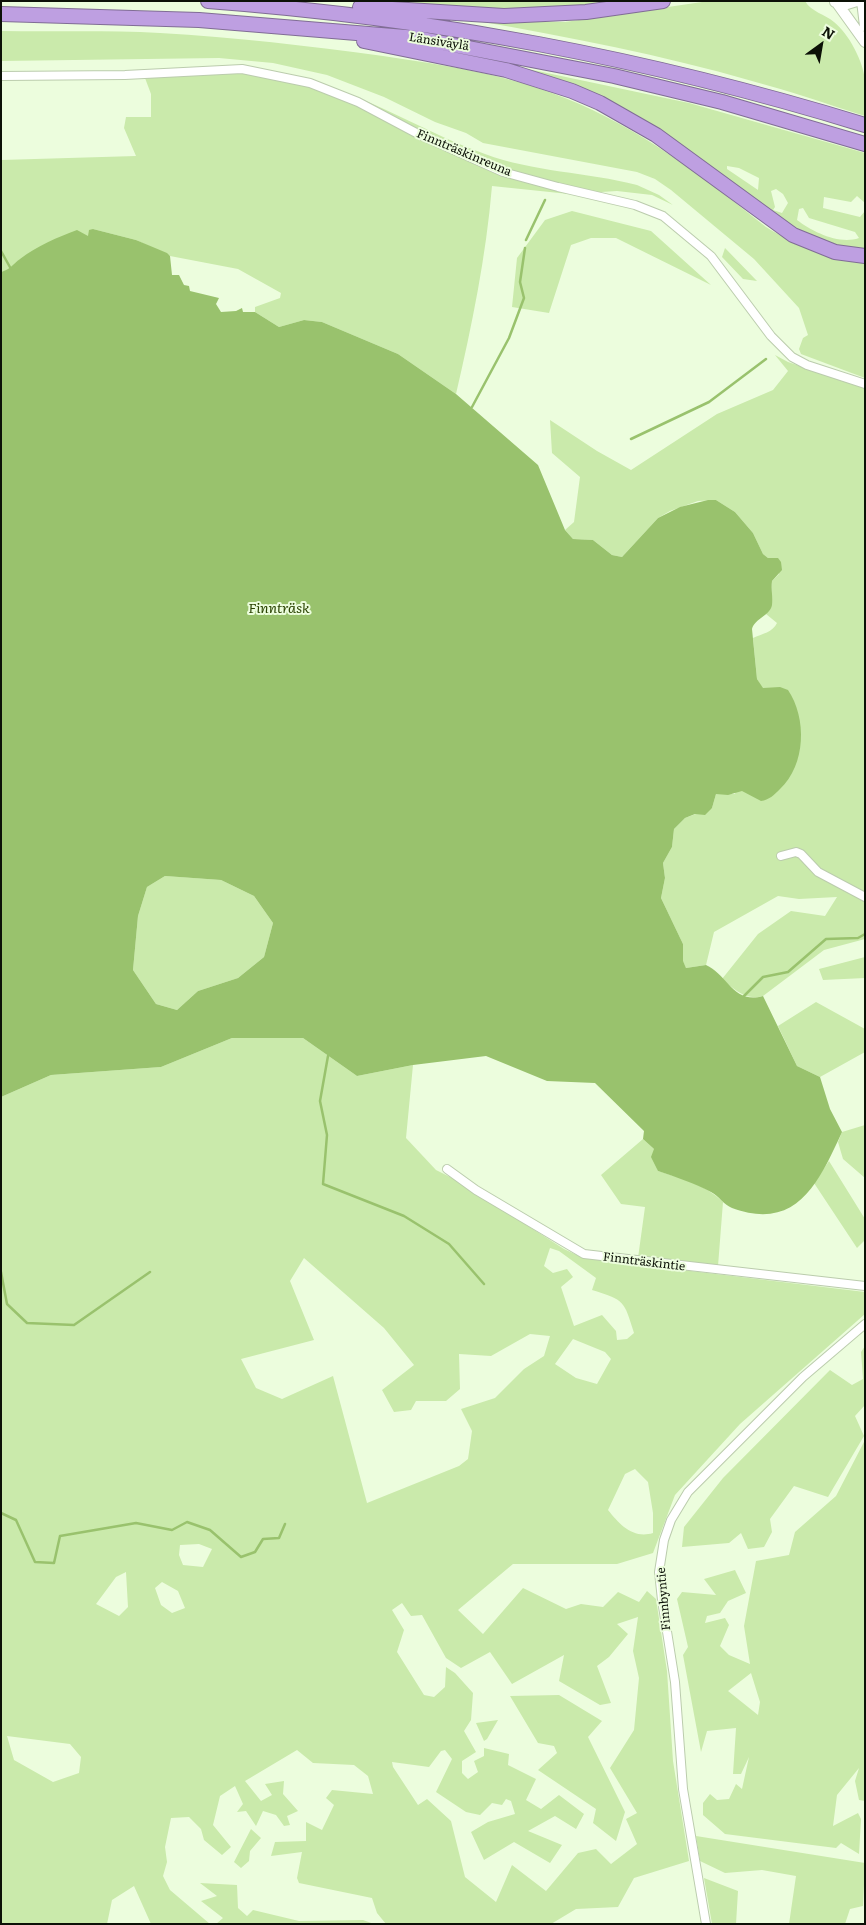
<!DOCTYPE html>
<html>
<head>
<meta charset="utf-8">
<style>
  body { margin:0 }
  #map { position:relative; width:866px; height:1925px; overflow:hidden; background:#ecfddd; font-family:Literata,serif }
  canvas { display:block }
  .frame { position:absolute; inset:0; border:2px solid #0c1107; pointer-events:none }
  .north { position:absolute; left:796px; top:20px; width:50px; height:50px; -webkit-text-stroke:4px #ecfddd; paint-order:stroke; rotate:32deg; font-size:14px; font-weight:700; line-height:20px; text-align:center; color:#0c1107 }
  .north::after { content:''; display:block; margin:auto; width:18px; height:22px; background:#0c1107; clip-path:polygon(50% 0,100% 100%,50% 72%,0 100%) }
</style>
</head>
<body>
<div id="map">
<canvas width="866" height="1925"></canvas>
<div class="frame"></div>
<div class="north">N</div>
</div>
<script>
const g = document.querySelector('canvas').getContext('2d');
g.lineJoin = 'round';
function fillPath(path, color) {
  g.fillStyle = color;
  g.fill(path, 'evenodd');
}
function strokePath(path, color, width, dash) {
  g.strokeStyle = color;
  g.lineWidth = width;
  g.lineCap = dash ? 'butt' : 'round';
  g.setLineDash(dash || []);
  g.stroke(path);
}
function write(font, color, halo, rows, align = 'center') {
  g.font = font + ' Literata,serif';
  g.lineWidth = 4;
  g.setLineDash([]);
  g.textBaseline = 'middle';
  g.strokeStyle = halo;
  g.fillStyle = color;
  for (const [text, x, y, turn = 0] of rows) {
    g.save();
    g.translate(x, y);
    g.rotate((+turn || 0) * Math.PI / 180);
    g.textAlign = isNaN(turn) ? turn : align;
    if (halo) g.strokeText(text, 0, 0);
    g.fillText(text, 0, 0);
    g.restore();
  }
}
fillPath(new Path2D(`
  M367,1H623L552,9L493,10Z
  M709,1H805C811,12 825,14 834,22C849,34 863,61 865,80C866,92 865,104 865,116C827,104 790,91 752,81C662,55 569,37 477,21L565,22Z
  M1,31C54,32 107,30 160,33C235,37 309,46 383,56C444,65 506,74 565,98C640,128 702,176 766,227C802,249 824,255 865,262V378L801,354L799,349L803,338L808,335L799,308L754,259L671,190L655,179L637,172L483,143L466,133L435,122L384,97L327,75L273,63L219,58L1,61Z
  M198,69C240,69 282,71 322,84C378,102 429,134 485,154C533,172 587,172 637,185L659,195L673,205L652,195L617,191L569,194L492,186C486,257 472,325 456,394L398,354L322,322L304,320L279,327L255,312V307L280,298L281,293L238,269L170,256L136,240L93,229L88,237L19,260L11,269L1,272V160L136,156L124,128L126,117H151V94L142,70Z
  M528,69L689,103L865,153V203L857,196L851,202L824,197L823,208L860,217L865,211V251L830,246L801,236L693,155L527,71ZM727,166L739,168L759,178L758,190L727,169ZM776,189L783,194L788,203L782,213L773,210L775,207L771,191ZM803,208L809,218L855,232L859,238C839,245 813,232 797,220L799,209Z
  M572,211L651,231L711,285L616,238H591L571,245L549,313L512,307L517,258L545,220Z
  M725,248L757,281L743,279L722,257Z
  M775,355L788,362L865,388V939L824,950L763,996C746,1001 735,990 722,979L758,934L791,911L825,916L837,897L799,899L778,896L714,932L706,965L686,968L683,962V944L661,898L665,878L663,863L672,847L674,829L685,818L712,808L716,794H735L762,688L757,679L753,638C762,634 773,632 777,623L766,614L772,604V581L779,574L778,558H768L763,554L753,533L735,512L716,500L698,501L670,511L658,518L622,557L612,555L593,540L573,539L565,530L574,522L580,477L552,453L550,420L597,451L631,470L717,414L773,390L788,371Z
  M165,876L221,880L254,896L273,923L264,957L238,978L198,991L177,1010L156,1004L133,970L138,916L147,887Z
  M865,957V978L823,980L819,969Z
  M816,1002L865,1029V1052L820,1077L797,1066L778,1026Z
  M232,1038H303L357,1076L413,1065L406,1138L436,1170L456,1180L564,1249L583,1258L865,1292V1314L740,1424L675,1495L653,1553L617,1564H513L458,1610L483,1634L523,1588L566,1609L581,1604L603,1607L618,1592L639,1602L647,1591L656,1599L667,1671L673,1761L689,1861L634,1878L618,1907L576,1909L551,1924H386L377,1913L372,1898L299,1883L297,1878L302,1852L271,1856L275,1842L306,1841V1822L322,1830L334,1805L326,1798L332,1790L373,1794L368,1776L354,1765L313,1763L297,1750L245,1781L261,1801L272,1795L265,1784L284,1781L283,1794L298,1811L287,1816L290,1825L284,1826L276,1815L263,1811L256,1826L246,1811L237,1812L243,1804L235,1786L220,1796L213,1825L231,1847L222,1855L204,1840L201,1829L189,1817L171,1818L165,1847L167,1862L163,1876L170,1890L210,1924H151L134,1886L112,1900L107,1924H1V1097L51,1075L161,1067ZM550,1248L559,1251L596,1278L592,1290C625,1300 624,1301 634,1333L627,1339L617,1340L616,1331L602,1315L574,1326L561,1287L573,1277L567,1269L553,1273L544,1266ZM304,1258L384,1328L414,1365L382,1390L394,1412L411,1410L416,1401H446L460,1389L459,1354L491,1356L530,1334L550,1336L544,1356L524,1369L495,1398L461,1409L472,1431L468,1459L459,1466L367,1503L333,1376L282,1399L256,1388L241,1359L314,1340L290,1281ZM573,1339L605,1352L611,1359L597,1384L576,1378L555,1364ZM635,1469L648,1482L653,1513V1533C633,1539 620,1525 608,1510L625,1474ZM199,1544L212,1549L203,1567L183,1565L179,1555L180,1545ZM126,1572L128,1607L119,1616L96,1604L116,1577ZM162,1582L178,1591L185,1608L172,1613L161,1605L155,1588ZM402,1603L411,1616L422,1615L446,1658L461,1668L490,1652L512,1684L564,1655L559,1681L600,1705L611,1703L597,1666L609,1657L628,1634L617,1624L638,1617L633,1651L639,1678L634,1730L610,1768L637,1813L626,1819L637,1844L611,1864L596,1849L578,1853L546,1891L512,1865L496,1902L465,1877L451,1821L427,1799L418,1805L393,1767L392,1762L429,1767L441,1751L445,1750L452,1759L436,1792L466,1812L480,1815L492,1803L502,1805L506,1799L511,1801L515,1814L488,1822L471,1832L484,1860L514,1842L550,1863L562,1845L528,1831L555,1816L576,1829L584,1814L559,1795L541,1809L526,1800L536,1779L508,1765L509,1754L484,1748V1756L474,1761L478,1772L468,1779L462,1773V1761L476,1752L464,1731L471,1720L473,1693L455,1673L446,1667L445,1687L434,1697L424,1695L397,1652L404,1630L392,1610ZM7,1736L70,1744L81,1757L79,1773L53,1782L14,1760Z
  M865,1125V1178L843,1159L838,1142L842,1132Z
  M643,1139L654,1149L658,1171C681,1178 706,1185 723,1202L718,1266L638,1258L645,1207L621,1204L601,1175Z
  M829,1161L865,1219V1240L857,1248L814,1183Z
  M865,1346V1405L855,1416L864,1436L828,1497L794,1486L770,1519L772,1532L764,1547L748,1549L741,1533L729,1543L682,1547L684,1527L723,1478L830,1370L852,1385L863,1379L861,1352Z
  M865,1440V1801L859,1800L855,1781L859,1768L837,1795L833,1826L858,1813L861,1819L859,1854L841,1843L836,1848L725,1834L703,1815V1803L710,1794L717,1800L729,1799L736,1784L742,1789L749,1757L741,1774H733L736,1728L707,1731L701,1752L683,1655L688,1647L677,1599L682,1592L716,1595L704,1579L735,1570L746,1593L728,1601L720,1613L707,1616L705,1623L725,1618L729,1625L720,1646L729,1655L750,1664L744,1626L756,1561L789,1555L795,1532L836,1496ZM751,1673L760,1702L758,1715L728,1691Z
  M559,1695L602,1721L588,1737L625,1812L616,1841L593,1823L596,1809L538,1770L557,1753L554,1746L538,1743L510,1696Z
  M498,1720L487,1739L484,1741L476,1723Z
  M251,1829L261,1838L250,1851L249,1861L241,1868L234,1862Z
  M696,1836L865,1863L863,1906L850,1909L845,1924H789L796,1876L762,1870L725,1873L700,1861Z
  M704,1878L738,1891L736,1924H712Z
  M200,1883L237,1885L238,1908L247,1916L253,1910L299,1921L363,1920L374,1924H216L223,1918L201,1901L217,1896Z`), '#caeaab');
fillPath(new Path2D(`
  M93,229L136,240L167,253L170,256L172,275H179L184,285L189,286L190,291L219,298L216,304L221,312L236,311L242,308L243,312H255L279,327L304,320L322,322L398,354L456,394L538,465L565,530L573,539L593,540L612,555L622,557L658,518L680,507L708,500H716L735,512L753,533L763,554L768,558H778L781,562L782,570L772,581C771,589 773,598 772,605C770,616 755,618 752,629L757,679L763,688L780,687L788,690C807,718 806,765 780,789C774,795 769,800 761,801L742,791L728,795L716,794L712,808L705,815L695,814L685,818L674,829L672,847L663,863L665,878L661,898L683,944V961L686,968L706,965C727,974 734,1005 763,996L797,1066L820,1077L830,1109L842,1132C819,1182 797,1232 732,1208C724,1205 719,1196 711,1192C694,1183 676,1177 658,1171L651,1157L654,1149L643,1139L644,1131L595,1083L547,1081L486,1056L413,1065L357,1076L303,1038H232L161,1067L51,1075L1,1097V272C11,269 13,264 20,259C37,246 58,237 77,230L88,236L89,230ZM165,876L221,880L254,896L273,923L264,957L238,978L198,991L177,1010L156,1004L133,970L138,916L147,887Z`), '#99c26d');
strokePath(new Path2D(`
  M526,240L545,200
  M1,251L11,269
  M472,407L509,338L524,298L520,282L525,248
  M631,439L709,402L766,359
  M744,996L763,977L788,972L826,939L858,938L865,934
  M328,1056L320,1101L327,1135L323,1184L404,1216L449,1244L484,1284
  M1,1272L7,1304L27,1323L74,1325L150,1272
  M1,1513L16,1520L35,1562L54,1563L60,1536L136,1523L172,1530L187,1522L210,1530L241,1557L255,1552L263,1539L279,1538L285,1524`), '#99c26d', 2.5);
const street = new Path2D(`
  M1,76L125,75L242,69L310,83L358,102L420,135L503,172L558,187L635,205L663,216L711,256L771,336L792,357L807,365L865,384
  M781,856L796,852L801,854L818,872L865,897
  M447,1169L476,1190L584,1254L865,1286
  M706,1924L683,1789L675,1682L662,1600L659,1572L664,1540L671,1520L688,1492L803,1377L865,1324`);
const secondary = new Path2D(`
  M862,1L865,26
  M835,2L844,5L857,1
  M837,3L865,42`);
const highway = new Path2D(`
  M208,1C434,18 647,58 865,125
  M360,7L504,16L586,12L663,1
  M1,14L199,20L417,38L614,76L722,102L865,144
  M364,41L506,70L572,91L600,103L656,135L793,235L835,252L865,256`);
strokePath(street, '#bbccad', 10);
strokePath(secondary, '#bbccad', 12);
strokePath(highway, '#806d95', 16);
strokePath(street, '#fff', 8);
strokePath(secondary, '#fff', 10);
strokePath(highway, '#be9fe1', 14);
write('12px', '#0c1107', '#ecfddd', [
  ["Länsiväylä",439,42,9],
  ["Finnträskinreuna",464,153,23],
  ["Finnträskintie",644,1262,7],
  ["Finnbyntie",664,1599,-95]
]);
write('italic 14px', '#294201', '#ecfddd', [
  ["Finnträsk",279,609]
]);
</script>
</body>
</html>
